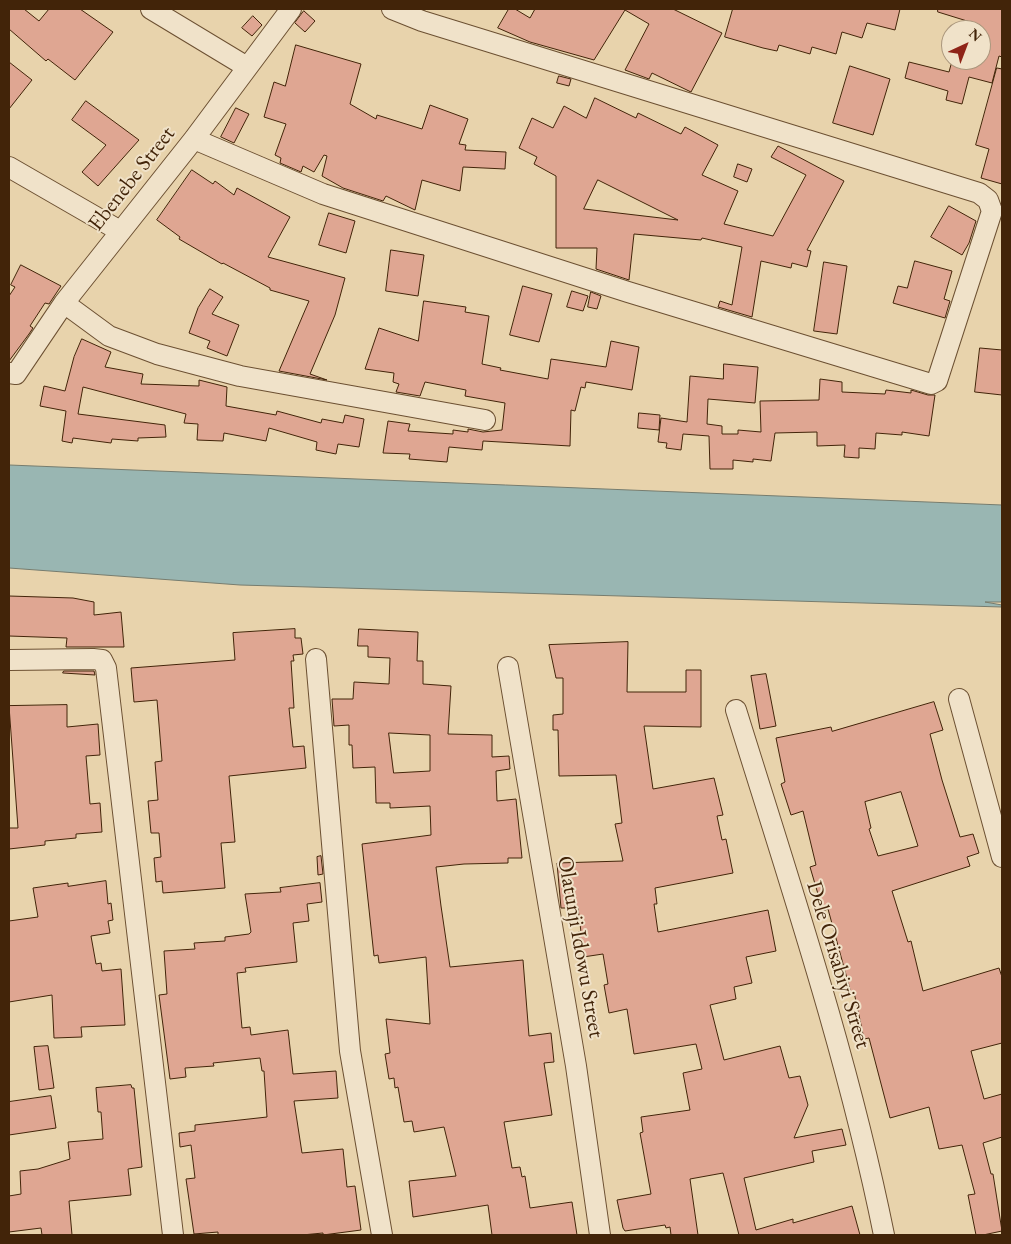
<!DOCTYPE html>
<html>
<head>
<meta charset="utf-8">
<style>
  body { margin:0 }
  #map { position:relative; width:1011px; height:1244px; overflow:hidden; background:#e8d3ac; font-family:"EB Garamond",serif }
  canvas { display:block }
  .frame { position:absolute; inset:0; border:10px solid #422409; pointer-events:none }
  .north { position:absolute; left:941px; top:20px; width:50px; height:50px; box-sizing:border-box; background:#f0e2c9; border:1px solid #aa967c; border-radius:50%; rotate:43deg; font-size:14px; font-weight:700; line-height:20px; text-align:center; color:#422409 }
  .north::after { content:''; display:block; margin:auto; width:18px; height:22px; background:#8f2418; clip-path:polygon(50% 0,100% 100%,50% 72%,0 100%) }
</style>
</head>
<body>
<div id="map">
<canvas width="1011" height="1244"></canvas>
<div class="frame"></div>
<div class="north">N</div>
</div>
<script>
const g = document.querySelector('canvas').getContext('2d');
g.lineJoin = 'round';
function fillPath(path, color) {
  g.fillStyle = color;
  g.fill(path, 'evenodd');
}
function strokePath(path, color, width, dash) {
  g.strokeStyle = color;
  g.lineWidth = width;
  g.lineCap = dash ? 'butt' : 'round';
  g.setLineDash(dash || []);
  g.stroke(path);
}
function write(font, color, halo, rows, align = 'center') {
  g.font = font + ' "EB Garamond",serif';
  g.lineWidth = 4;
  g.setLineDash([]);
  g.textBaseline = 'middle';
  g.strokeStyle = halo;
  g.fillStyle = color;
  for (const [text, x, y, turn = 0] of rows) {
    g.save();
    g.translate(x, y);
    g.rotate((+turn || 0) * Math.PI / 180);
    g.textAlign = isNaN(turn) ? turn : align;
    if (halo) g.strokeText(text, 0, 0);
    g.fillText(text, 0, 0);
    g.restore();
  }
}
const water = new Path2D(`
  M9,465L1002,505V602H985L1002,605V607L240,585L9,568Z`);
fillPath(water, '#99b6b2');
strokePath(water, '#767c6e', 1);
const building = new Path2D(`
  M9,9H24L39,21L49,9H80L113,32L75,80L48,59L46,61L9,29Z
  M509,9H515L530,18L535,9H673L722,33L691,92L652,73L649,79L625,70L649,24L625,10L594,60L530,42L498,28Z
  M733,9H900L895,30L867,23L862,38L842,32L836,54L812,47L810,54L779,45L777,51L763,48L725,37Z
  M938,9H1002V57L999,56L992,83L969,77L962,104L946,100L948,91L905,78L909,62L949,72L952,61L960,63L961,60H981L980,25L938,12Z
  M304,11L315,21L305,32L295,23Z
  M253,16L262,25L252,36L242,28Z
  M296,45L361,64L350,104L376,119L377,115L422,129L430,105L468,119L459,144L466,145L465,150L506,152L505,169L463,167L460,191L422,180L415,210L386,196L383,201L343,188L322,176L327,156L324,155L314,172L303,166L301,172L280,163L281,158L275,155L286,124L264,117L274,82L285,86Z
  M9,62L32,80L9,109Z
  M850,66L890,79L873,135L833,123Z
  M997,68L1002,69V184L981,178L989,149L976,145Z
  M559,76L571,79L569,86L557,83Z
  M595,98L636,118L638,113L681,134L685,127L718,145L702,175L738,191L724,224L773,236L806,175L771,157L778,146L844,181L807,250L811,251L807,267L792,263L791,268L761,261L752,317L718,307L720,301L732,305L742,247L702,238L701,240L634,234L629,280L596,269L597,248H556V176L534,164L537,157L519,148L532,118L553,128L564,106L586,118ZM598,180L678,220L584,209Z
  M86,101L139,140L98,186L82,172L106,145L72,120Z
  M236,108L249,114L234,143L221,137Z
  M738,164L752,169L747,182L734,177Z
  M192,170L213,184L215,181L234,195L237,188L290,217L268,257L345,278L335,315L310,374L327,380L279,371L309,301L270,290V288L223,263L222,264L179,239L180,237L157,220Z
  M949,206L976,221L969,243L962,255L931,237Z
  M329,213L355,221L346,253L319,245Z
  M391,250L424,255L418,296L386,291Z
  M915,261L952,271L944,299L950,301L945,318L893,303L898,286L907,288Z
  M824,262L847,266L837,334L814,331Z
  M21,265L61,286L49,304L45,303L30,326L33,328L29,334L9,361V296L15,287L11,285Z
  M523,286L552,294L539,342L510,335Z
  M210,289L223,297L212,314L239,325L227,356L207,348L210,341L189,333L198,308Z
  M572,291L588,296L583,311L567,307Z
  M591,292L601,296L597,309L588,307Z
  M424,301L466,307L465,312L489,316L482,364L501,368L500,370L548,379L551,359L606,367L611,341L639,347L632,390L586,382L585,388L581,387L575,411L571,410L570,446L483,441L482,450L449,447L447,462L409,459L410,454L383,453L388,421L410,424L408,431L453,434V430L468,432V429L483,432L502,430L505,403L465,396L466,390L425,382L420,396L396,392L399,384L393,382L394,373L365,369L379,328L418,341Z
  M82,339L111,352L105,367L143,374L141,384L199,386V380L227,387L226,406L276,415L277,411L321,423L322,419L343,423L345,415L364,419L359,447L338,444L336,454L316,450L317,442L269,428L266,441L224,433L223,441L197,440L198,424L184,423L186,414L83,387L78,414L165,425L166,437L138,438V441L112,439L111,443L73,438L72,443L62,441L66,411L40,406L44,386L65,391L74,357Z
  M980,348L1002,350V395L975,392Z
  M724,364L758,367L755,403L708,399L707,424L722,426V434H738V430L761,432L760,401L819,400L820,379L842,382V392L885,394L886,390L911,393V390L928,395H935L929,436L902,432V435L876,433L875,449L859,448V458L844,457L845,445L817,446V432L775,433L771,461L753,459V462L733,460V469H710L709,436L683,434L681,450L666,448L667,443L658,442L661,418L687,422L690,376L723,379Z
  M639,413L660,415L659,430L638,428Z
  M9,596L73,598L94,602V615L121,612L124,647H66L67,638L9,636Z
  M295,629V638H301L303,654L293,655L294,661H291L294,708H289L293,747L304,746L306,768L229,776L235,842L221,843L225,888L163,893L162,881L156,882L154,858L161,857L159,833H151L148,801L158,800L155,762L162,761L157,700L134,702L131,668L235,660L233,633Z
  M359,629L418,632L417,661H423V684L451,686L448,734L492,735V757L509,756L510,769L496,771L497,801L516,799L522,858H508V863L464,864L436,867L441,906L450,967L523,960L529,1036L551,1033L554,1062L544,1063L552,1115L504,1122L512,1168L520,1167L522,1177L525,1176L530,1208L572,1202L577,1235H492L488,1205L413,1217L409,1181L456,1176L444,1127L414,1132L412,1121L404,1122L398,1087L395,1088L394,1078L389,1079L385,1054L390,1053L386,1019L430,1024L426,957L379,963L378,955L374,956L362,844L431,835L430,806L390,808V803H376L375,767L353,768L352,745H349V725L334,726L332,699H353L354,682L389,684L390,658L368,657V646H358ZM389,733L430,735V771L394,773Z
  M628,642L627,692H686V670H701V727L644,726L653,789L714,778L723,815L717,816L722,840L726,839L733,873L655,888L657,904H654L658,932L768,910L776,951L746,957L752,983L734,987L736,999L710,1005L724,1060L780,1046L789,1078L800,1076L808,1105L794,1138L842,1129L846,1145L812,1151L814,1162L744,1178L756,1230L793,1219V1223L852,1206L860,1235H739L723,1173L690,1179L698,1235H671L670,1227L666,1228L665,1225L625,1231L623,1228L617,1200L651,1194L640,1133L643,1132L641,1117L690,1110L683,1073L702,1069L696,1044L634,1054L627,1009L609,1013L604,985L608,984L603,954L583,957L578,932H581L578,908H561L557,863L623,861L615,824L622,823L616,775L559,776L558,730H553V715L563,714V678H556L549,645Z
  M64,671H94L95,675L63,673Z
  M766,674L776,726L760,729L751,676Z
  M934,702L943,730L930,734L942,780L960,837L973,834L979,853L967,857L970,866L892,891L908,942L911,941L923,991L999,968L1002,977V1043L971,1051L984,1099L1002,1094V1137L983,1143L991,1174H993L1002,1231L983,1235H976L968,1195L975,1194L962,1145L939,1149L929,1107L890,1118L869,1038L864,1039L854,992L851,993L828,909L823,911L810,867L816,865L803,811L791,815L781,784L785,782L776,738L831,727L832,731ZM901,792L918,846L878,856L869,829L871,828L865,802Z
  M67,705V727L98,724L100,755L86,756L90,804L100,803L102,832L76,834V838L45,841V845L9,849V828H18L9,706Z
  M321,856L323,874L318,875L317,857Z
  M106,881L108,904L111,903L113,920L108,921L110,933L91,936L96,964L101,963L102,971L121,969L125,1025L81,1027L82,1037L54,1038L52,995L9,1002V921L38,917L33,888L68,883V886Z
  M320,883L322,902L307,904L309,921L293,923L297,962L245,968L246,972L237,973L242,1028L250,1027L251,1035L288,1030L293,1074L336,1071L338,1098L294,1101L302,1153L343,1149L347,1187L355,1186L361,1230L323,1235V1233L302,1235H218V1232L194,1234L186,1179L195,1178L191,1145L180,1147L179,1133L195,1131V1125L267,1117L264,1071H262L260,1058L213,1063L214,1066L185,1068L186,1077L170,1079L159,995L167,994L164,951L195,949L194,943L225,941V937L249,934L251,932L245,894L281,892L280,888Z
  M48,1046L54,1088L39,1090L34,1047Z
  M131,1085L132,1088H134L142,1167L128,1169L131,1195L69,1201L72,1235H42L41,1228L9,1232V1196L21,1194L20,1171L38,1169L70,1159L68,1142L103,1139L101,1112H98L96,1088Z
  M51,1096L56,1128L9,1135V1102Z`);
fillPath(building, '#dfa692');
strokePath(building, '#422409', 1);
const minor = new Path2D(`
  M151,9L247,67
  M194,139L323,194L628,292L931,384L937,381L992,211L988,200L979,193L422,21L392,9
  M9,167L120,231
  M64,303L109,336L157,354L240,376L485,420
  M9,373L16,374L64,303L194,139L291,9
  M316,659L350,1051L382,1235
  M9,660L93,659L102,660L106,668L173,1235
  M508,667L576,1066L600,1235
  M959,699L1002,857
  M736,710C790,884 848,1057 884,1235`);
strokePath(minor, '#6c5032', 22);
strokePath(minor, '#f0e2c9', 20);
write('22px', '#422409', '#f0e2c9', [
  ["Ebenebe Street",132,179,-52],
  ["Olatunji Idowu Street",580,947,80],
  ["Dele Orisabiyi Street",838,965,73]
]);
</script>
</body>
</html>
